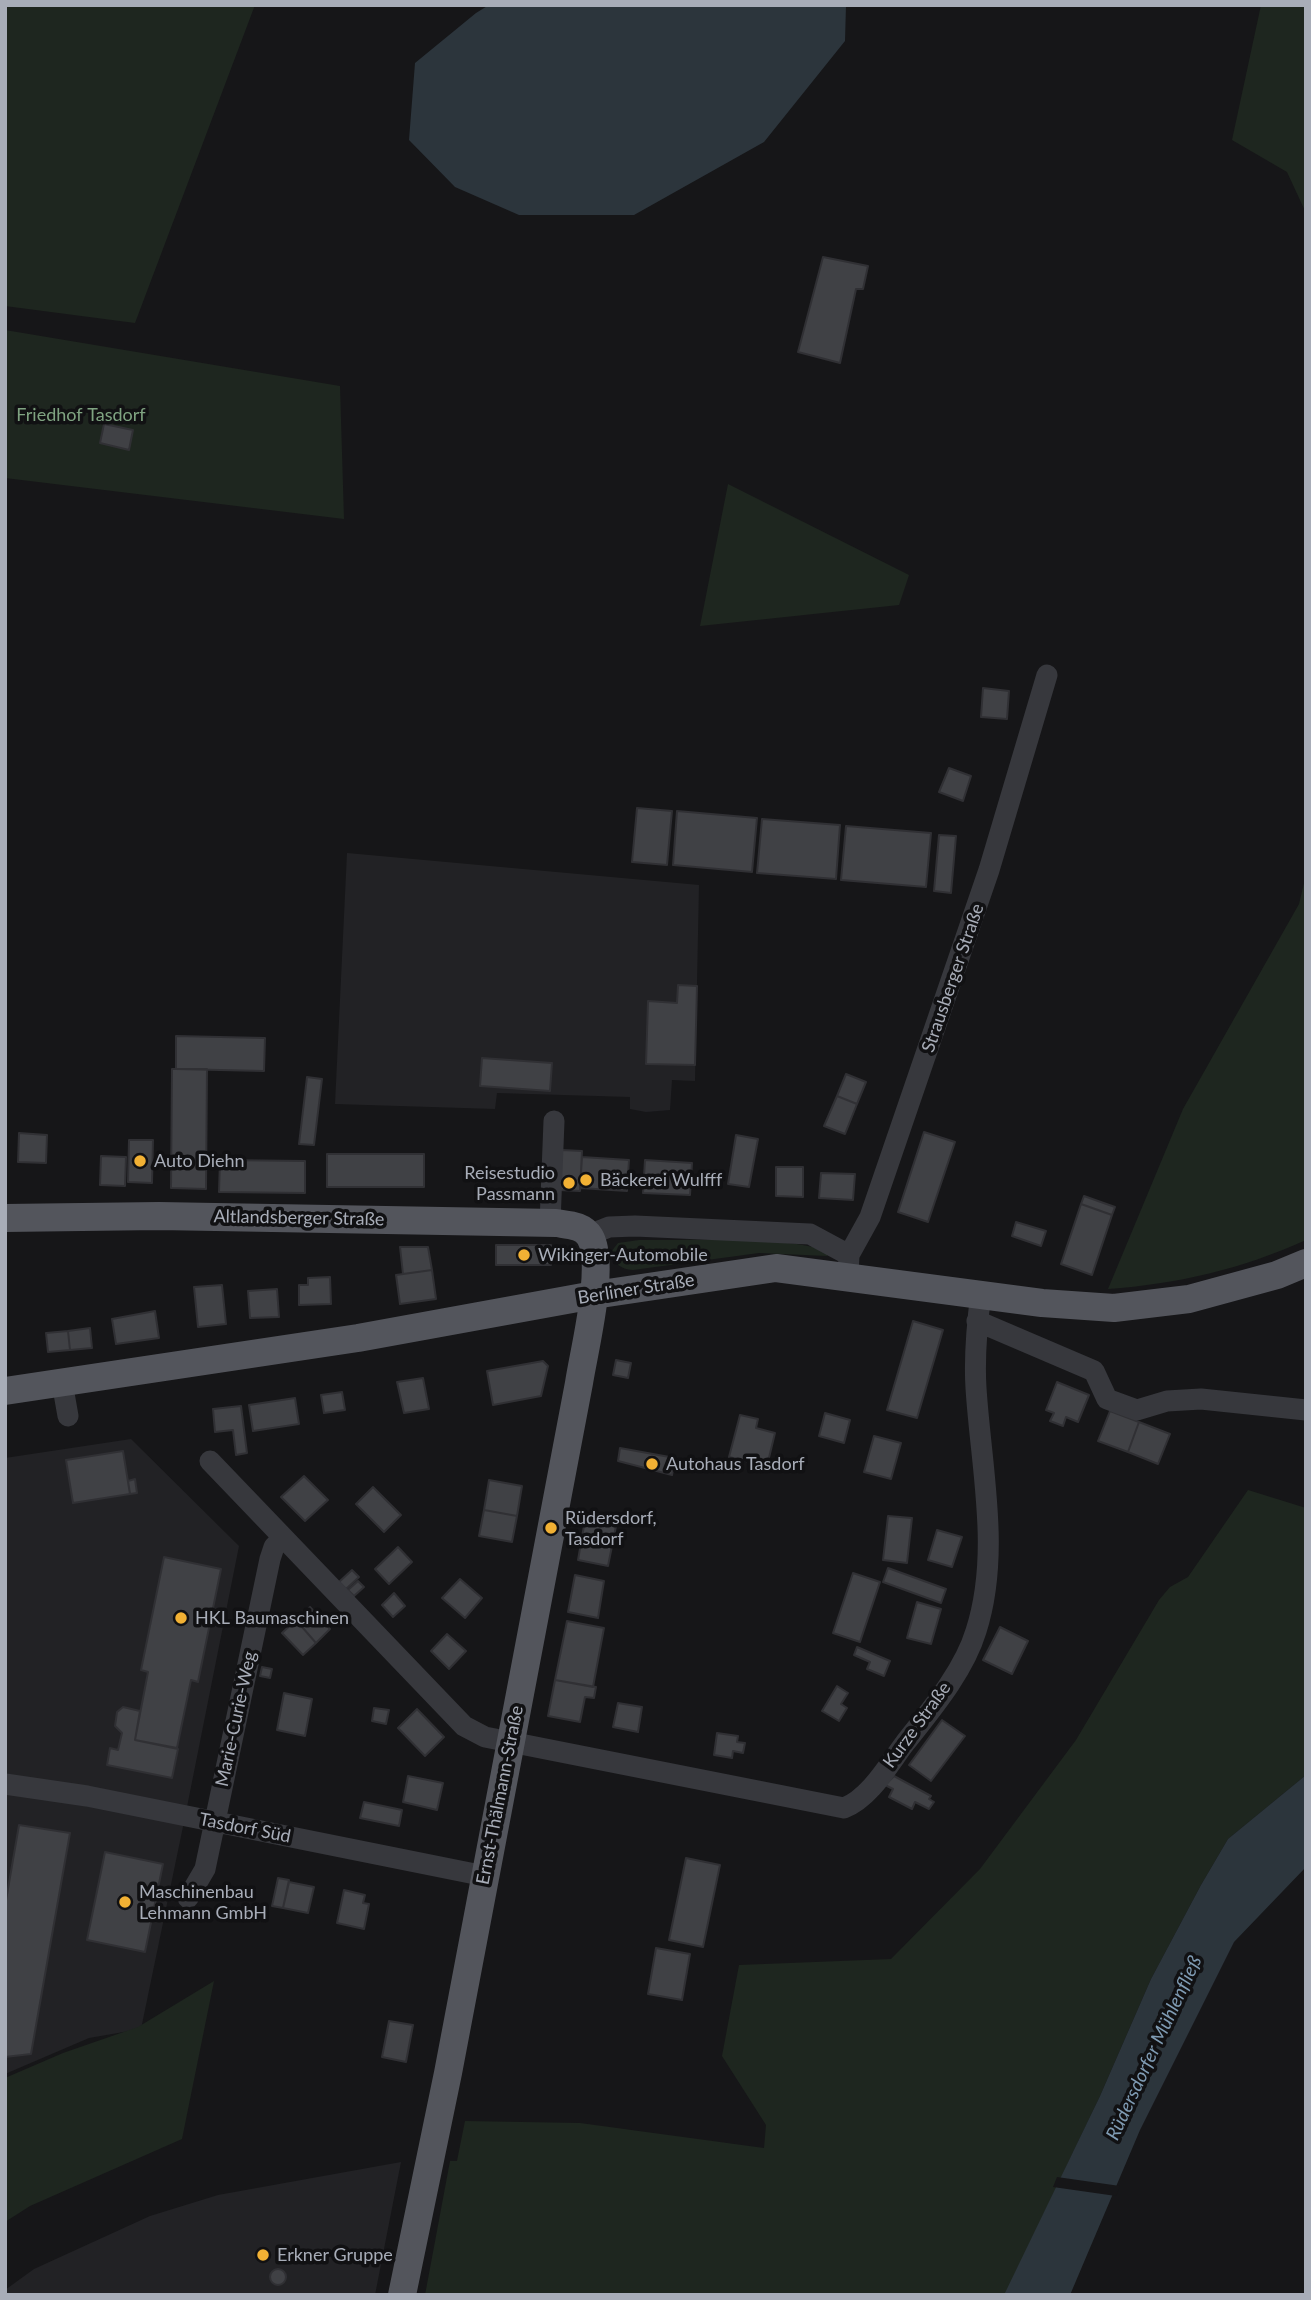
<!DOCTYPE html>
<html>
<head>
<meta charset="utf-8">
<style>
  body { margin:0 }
  #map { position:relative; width:1311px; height:2300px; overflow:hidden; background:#161618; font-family:Lato,sans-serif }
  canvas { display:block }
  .frame { position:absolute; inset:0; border:7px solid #a8adb8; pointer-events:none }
</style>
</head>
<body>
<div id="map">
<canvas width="1311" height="2300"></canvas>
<div class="frame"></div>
</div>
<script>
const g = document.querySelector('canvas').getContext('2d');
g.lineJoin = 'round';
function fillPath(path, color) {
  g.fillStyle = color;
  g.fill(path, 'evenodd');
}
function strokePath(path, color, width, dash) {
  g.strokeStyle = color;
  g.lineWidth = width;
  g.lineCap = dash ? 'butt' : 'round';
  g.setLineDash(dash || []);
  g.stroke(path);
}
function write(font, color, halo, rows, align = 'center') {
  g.font = font + ' Lato,sans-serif';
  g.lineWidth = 7;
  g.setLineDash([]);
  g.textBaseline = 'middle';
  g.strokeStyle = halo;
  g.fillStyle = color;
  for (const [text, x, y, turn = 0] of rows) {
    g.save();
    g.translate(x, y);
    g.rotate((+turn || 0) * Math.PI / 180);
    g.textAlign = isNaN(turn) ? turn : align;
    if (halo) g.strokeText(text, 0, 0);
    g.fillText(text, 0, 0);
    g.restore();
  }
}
fillPath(new Path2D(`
  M347,853L699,885L695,1081L672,1080L670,1110L646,1112L630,1109V1097L497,1093L495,1109L335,1104Z
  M131,1439L239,1546L185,1817L141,2029L89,2038L5,2074V1458Z
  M401,2162L375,2295H5V2290L34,2269L150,2216L218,2195Z`), '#222225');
fillPath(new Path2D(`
  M5,5H255L135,323L5,306Z
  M1261,5H1306V213L1287,172L1232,140Z
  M5,330L340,386L344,519L5,478Z
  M728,484L909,575L899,605L700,626Z
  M1306,875V1240C1242,1269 1178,1284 1108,1289L1183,1109L1299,904Z
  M639,1240C687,1241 790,1235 829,1252L827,1256L759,1253L633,1270C620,1269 615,1264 611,1252L618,1243Z
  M1248,1490L1306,1508V1775L1228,1839L1201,1885L1151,1979L1100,2096L1005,2295H425L450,2161H457L465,2121L580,2123L764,2148L766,2125L722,2056L739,1965L891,1959L980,1869L1076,1740L1159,1600L1170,1587L1188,1577Z
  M214,1981L182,2139L30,2206L5,2222V2078L63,2053L138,2027Z`), '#1e261f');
fillPath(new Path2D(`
  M489,5H846L845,41L764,142L634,215H519L455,187L409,140L415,63L476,13Z
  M1306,1775V1867L1234,1942L1140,2130L1070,2295H1004L1100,2096L1151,1979L1201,1885L1228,1839Z`), '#2c353c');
fillPath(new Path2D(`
  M1057,2177L1120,2186L1116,2196L1053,2187Z`), '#161618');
const building = new Path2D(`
  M823,257L868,266L863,289H856L840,363L798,352Z
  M104,424L133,430L129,450L100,443Z
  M983,688L1009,691L1007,719L981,717Z
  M949,768L971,776L963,801L939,792Z
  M637,808L672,811L667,865L632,862Z
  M677,811L757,818L752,872L673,865Z
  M762,819L840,825L836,879L757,873Z
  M846,826L931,833L926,887L841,880Z
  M939,835L956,836L951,893L934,891Z
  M678,985L697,986L695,1065L646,1064L648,1001L677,1003Z
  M176,1036L265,1038L264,1071L176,1069Z
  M482,1058L552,1063L550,1091L480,1086Z
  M172,1069H207L206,1189L171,1188Z
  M846,1074L866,1082L857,1104L837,1096Z
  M307,1077L322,1079L314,1145L299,1144Z
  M837,1096L857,1104L845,1134L824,1126Z
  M924,1132L955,1142L928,1222L898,1212Z
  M19,1133L47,1135L46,1163L18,1162Z
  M736,1135L758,1139L749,1187L728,1184Z
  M129,1140H153L152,1183L128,1182Z
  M562,1150L582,1151L580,1191L559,1190Z
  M327,1154H424V1187H327Z
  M101,1156L126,1157L125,1186L100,1185Z
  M582,1157L629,1160L627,1191L580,1188Z
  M220,1160L305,1161V1193L219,1192Z
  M645,1160L692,1163L690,1195L643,1193Z
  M776,1167H803V1197L776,1196Z
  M821,1173L855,1174L853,1200L819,1198Z
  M1084,1196L1115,1207L1112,1215L1081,1204Z
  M1081,1204L1112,1215L1092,1275L1061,1264Z
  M1016,1222L1046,1231L1041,1246L1012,1236Z
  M496,1245H551V1265H496Z
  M400,1247H428L432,1270L403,1274Z
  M432,1270L436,1299L400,1304L396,1275Z
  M330,1277L331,1304L299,1305V1285H308V1278Z
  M222,1285L226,1324L198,1327L194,1287Z
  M277,1289L279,1317L250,1318L248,1291Z
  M155,1311L159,1338L116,1344L112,1319Z
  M913,1321L943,1330L917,1418L887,1410Z
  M90,1328L92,1348L70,1350L68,1331Z
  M68,1331L70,1350L48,1352L46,1333Z
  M616,1360L631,1363L628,1378L613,1375Z
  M543,1361L548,1366L541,1396L493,1405L487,1371Z
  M423,1378L429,1409L404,1413L397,1382Z
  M1057,1382L1089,1395L1078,1422L1066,1417L1063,1426L1050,1421L1054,1413L1046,1410Z
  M342,1392L345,1410L324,1413L321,1395Z
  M295,1398L299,1424L253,1431L249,1405Z
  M241,1406L247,1453L236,1455L233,1430L215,1432L213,1409Z
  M1110,1411L1139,1422L1128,1452L1098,1441Z
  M825,1413L850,1420L844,1443L819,1436Z
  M740,1415L758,1419L756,1428L775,1433L767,1466L729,1457Z
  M1139,1422L1170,1434L1158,1464L1128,1452Z
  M874,1436L901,1443L891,1479L864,1472Z
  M620,1448L675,1458L672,1475L618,1461Z
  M123,1451L130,1494L73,1503L66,1460Z
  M304,1476L328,1500L305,1521L281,1497Z
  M135,1479L137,1493L130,1494L128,1481Z
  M489,1480L522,1486L517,1516L484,1510Z
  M373,1487L401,1515L384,1532L356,1504Z
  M484,1510L517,1516L512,1542L479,1536Z
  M888,1516L912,1518L907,1563L883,1560Z
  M585,1520L616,1526L608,1566L578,1560Z
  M937,1530L962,1537L952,1567L928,1560Z
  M398,1547L412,1562L389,1584L375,1569Z
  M164,1557L221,1569L198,1682L191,1680L177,1748L135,1740L148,1672L141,1670Z
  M888,1568L946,1589L941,1603L883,1582Z
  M352,1570L359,1577L346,1589L339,1582Z
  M853,1573L880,1582L860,1642L833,1633Z
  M575,1575L604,1581L598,1618L568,1612Z
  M460,1579L482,1598L465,1618L442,1598Z
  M358,1581L364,1587L354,1596L348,1590Z
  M394,1593L405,1606L393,1617L382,1605Z
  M917,1602L941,1609L931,1644L907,1638Z
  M310,1607L330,1629L316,1643L296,1620Z
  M296,1620L316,1643L303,1655L282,1633Z
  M567,1621L604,1628L593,1687L555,1680Z
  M1000,1627L1028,1641L1012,1674L983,1660Z
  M447,1634L466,1651L449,1669L431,1651Z
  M857,1647L890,1661L884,1676L867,1669L870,1662L854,1655Z
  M262,1667L272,1669L270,1678L260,1676Z
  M555,1680L596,1687L594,1698L585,1697L580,1722L548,1716Z
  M837,1686L848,1693L841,1704L847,1708L839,1721L822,1711Z
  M284,1693L312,1699L305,1736L277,1730Z
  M618,1703L642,1707L638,1732L613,1727Z
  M123,1707L140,1711L135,1740L178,1749L172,1778L107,1765L110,1748L118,1750L122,1733L115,1726L117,1712Z
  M374,1708L389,1710L386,1724L372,1721Z
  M417,1709L444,1737L425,1756L398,1728Z
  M942,1720L965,1736L931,1781L909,1765Z
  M717,1733L738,1736L737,1742L745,1743L743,1753L733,1751L732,1758L714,1755Z
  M408,1776L443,1783L437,1810L403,1802Z
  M894,1776L931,1796L929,1799L934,1802L929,1809L915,1802L912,1809L889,1797L893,1789L885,1785Z
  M364,1802L402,1810L399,1826L360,1818Z
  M19,1825L70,1833L31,2054L5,2057V1906Z
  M105,1852L163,1864L145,1952L87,1940Z
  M686,1858L720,1865L703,1947L669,1940Z
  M278,1878L289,1880L283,1908L272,1906Z
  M289,1882L314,1887L308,1913L283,1908Z
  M344,1890L365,1895L363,1903L369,1904L364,1929L337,1923Z
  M656,1948L690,1954L682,2000L648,1994Z
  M389,2021L413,2025L406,2062L382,2057Z
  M270 2277a8 8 0 1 1 16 0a8 8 0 1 1-16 0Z`);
fillPath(building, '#404145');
strokePath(building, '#303034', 2);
strokePath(new Path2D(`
  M550,1223L554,1121
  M589,1235L609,1227L635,1226L810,1234L849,1255
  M848,1276L849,1255L870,1217L989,870L1047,675
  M977,1321L1094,1371L1107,1399L1137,1410L1167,1401L1201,1399L1306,1410
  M62,1382L68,1416
  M210,1461L464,1726L485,1737L844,1808C870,1798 889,1764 905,1743C931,1710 964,1671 976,1631C1001,1553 981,1468 976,1388C974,1356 977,1324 981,1293
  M5,1784L87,1796L485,1876
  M188,1898L205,1869L270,1559L274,1547L283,1538`), '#37383d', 21);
strokePath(new Path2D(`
  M5,1218L159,1216L556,1223C569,1225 583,1225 590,1237C606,1265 584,1350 579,1383L448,2073L402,2295
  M5,1391L358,1338L594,1295L776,1268L1042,1303L1114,1308L1189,1299L1277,1275L1306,1263`), '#53555c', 28);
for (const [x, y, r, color] of [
  [140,1161,7,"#f2b134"],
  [586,1180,7,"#f2b134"],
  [569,1183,7,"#f2b134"],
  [524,1255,7,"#f2b134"],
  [652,1464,7,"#f2b134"],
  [551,1528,7,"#f2b134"],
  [181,1618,7,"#f2b134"],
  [125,1902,7,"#f2b134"],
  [263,2255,7,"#f2b134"]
]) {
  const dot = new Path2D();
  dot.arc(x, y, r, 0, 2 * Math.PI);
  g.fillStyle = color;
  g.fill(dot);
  strokePath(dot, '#111113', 2.5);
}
write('18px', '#7fa381', '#111113', [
  ["Friedhof Tasdorf",81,415]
]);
write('18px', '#a8adb8', '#111113', [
  ["Strausberger Straße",953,978,-71],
  ["Altlandsberger Straße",299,1218,1],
  ["Berliner Straße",636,1289,-9],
  ["Marie-Curie-Weg",236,1719,-78],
  ["Kurze Straße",917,1725,-54],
  ["Ernst-Thälmann-Straße",500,1795,-79],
  ["Tasdorf Süd",245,1828,11]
]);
write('18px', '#a8adb8', '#111113', [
  ["Auto Diehn",154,1161],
  ["Reisestudio",555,1173,"right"],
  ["Passmann",555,1194,"right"],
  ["Bäckerei Wulfff",600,1180],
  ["Wikinger-Automobile",538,1255],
  ["Autohaus Tasdorf",666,1464],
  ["Rüdersdorf,",565,1518],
  ["Tasdorf",565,1539],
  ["HKL Baumaschinen",195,1618],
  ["Maschinenbau",139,1892],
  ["Lehmann GmbH",139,1913],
  ["Erkner Gruppe",277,2255]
], 'left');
write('italic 19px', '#7f9bb3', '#111113', [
  ["Rüdersdorfer Mühlenfließ",1154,2048,-65]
]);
</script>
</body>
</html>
